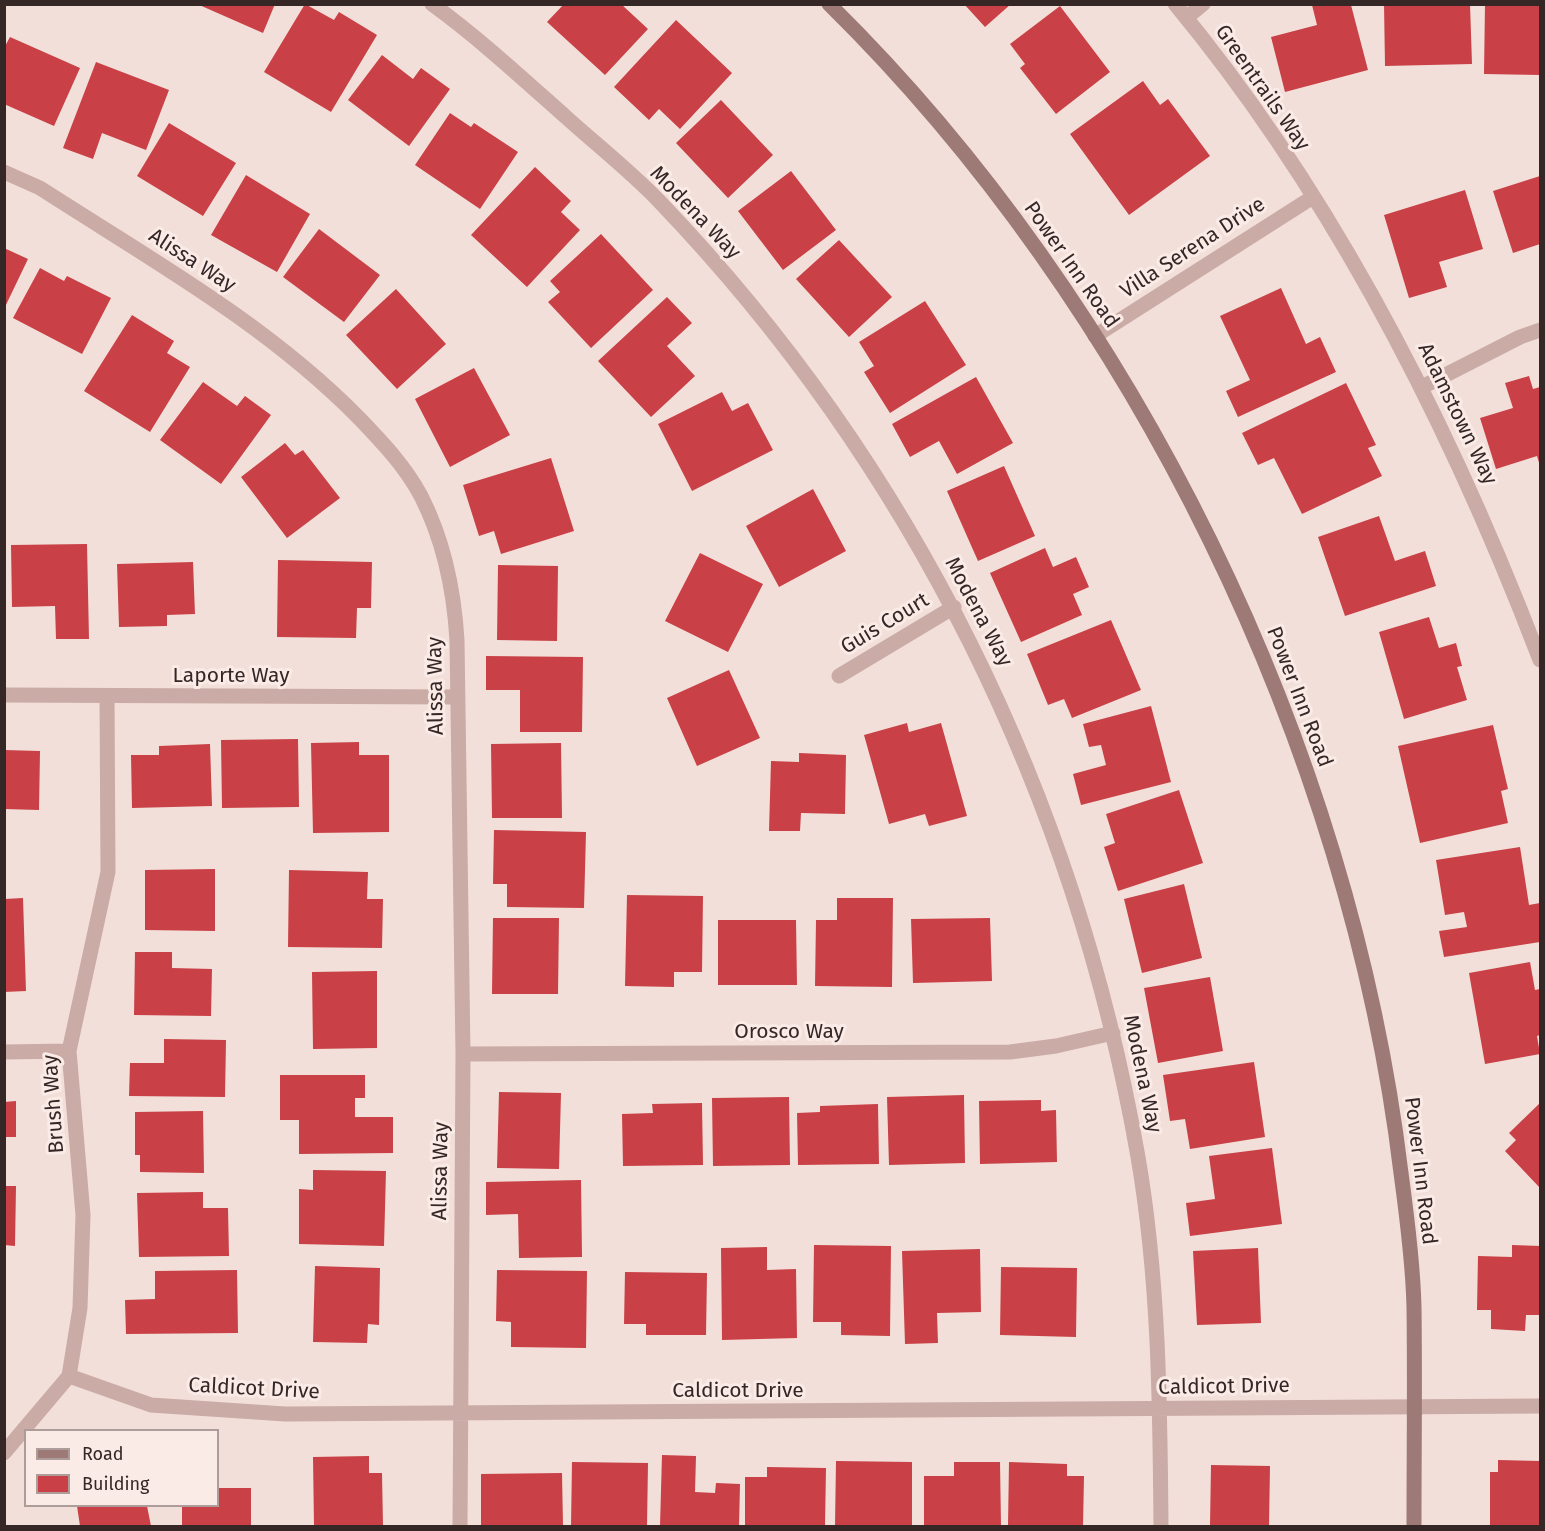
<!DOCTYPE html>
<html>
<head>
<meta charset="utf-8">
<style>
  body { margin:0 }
  #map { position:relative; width:1545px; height:1531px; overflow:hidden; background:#f2dfd9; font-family:"Fira Sans",sans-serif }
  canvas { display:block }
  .frame { position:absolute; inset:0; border:6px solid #362727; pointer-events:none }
  .legend { position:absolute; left:24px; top:1429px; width:195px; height:78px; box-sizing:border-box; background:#faebe6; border:2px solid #ac9d9a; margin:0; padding:8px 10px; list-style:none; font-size:18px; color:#362727 }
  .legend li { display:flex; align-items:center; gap:12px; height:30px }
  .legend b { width:30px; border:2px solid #ac9d9a }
</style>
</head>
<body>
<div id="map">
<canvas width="1545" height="1531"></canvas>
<div class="frame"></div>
<ul class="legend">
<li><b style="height:8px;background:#9e7a76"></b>Road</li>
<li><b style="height:16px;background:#c94046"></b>Building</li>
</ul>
</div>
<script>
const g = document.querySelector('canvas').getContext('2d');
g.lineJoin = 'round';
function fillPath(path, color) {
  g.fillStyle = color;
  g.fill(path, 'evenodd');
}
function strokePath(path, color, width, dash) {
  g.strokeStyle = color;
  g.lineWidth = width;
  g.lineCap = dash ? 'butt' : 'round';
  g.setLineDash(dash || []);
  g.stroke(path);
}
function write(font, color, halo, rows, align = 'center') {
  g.font = font + ' "Fira Sans",sans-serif';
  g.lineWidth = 6;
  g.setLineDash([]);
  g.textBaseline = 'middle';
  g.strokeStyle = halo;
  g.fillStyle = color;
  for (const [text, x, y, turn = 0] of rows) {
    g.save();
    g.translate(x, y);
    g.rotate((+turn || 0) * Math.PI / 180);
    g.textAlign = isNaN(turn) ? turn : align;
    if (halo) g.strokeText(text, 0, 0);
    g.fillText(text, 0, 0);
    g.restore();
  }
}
fillPath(new Path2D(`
  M197,4H275L263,33Z
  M305,4L334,20L339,12L377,35L331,112L264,72Z
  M564,4H621L648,29L605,75L547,22Z
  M964,4H1011L985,27Z
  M1384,4H1470L1472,64L1385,66Z
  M1485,4H1540V75L1484,74Z
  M1312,5H1351L1368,70L1285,92L1271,37L1317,25Z
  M1060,6L1110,72L1056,114L1020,68L1025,64L1010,44Z
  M676,20L732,73L680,129L659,109L649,120L614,87Z
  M10,37L80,68L54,126L4,104V48Z
  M382,55L413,79L421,68L450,89L409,146L348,100Z
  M96,62L169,90L146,150L102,133L93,159L63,148Z
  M1143,81L1160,105L1168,99L1210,156L1129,215L1070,134Z
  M721,100L773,155L728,198L676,143Z
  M450,113L471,127L474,123L518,152L480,209L415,165Z
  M169,123L236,163L203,216L137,176Z
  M535,167L571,201L561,212L580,230L527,287L471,235Z
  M791,171L836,230L783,270L738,211Z
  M246,175L310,214L277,272L211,235Z
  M1540,176V244L1513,253L1493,191Z
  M1465,190L1483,249L1439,262L1447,287L1409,298L1384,215Z
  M319,229L380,275L344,322L283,277Z
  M601,234L653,290L591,348L548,302L560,292L550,281Z
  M839,240L892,297L849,337L796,279Z
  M4,248L28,259L4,309Z
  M40,268L64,281L67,276L111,298L82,354L13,318Z
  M1281,288L1306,344L1320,337L1336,372L1238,417L1226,391L1250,380L1220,316Z
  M396,289L446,344L397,389L346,335Z
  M667,297L692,323L667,346L695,376L651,417L598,361Z
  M925,301L966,365L890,413L864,372L874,366L859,342Z
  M132,315L174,341L167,353L190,367L150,432L84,391Z
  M474,368L510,435L450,467L415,399Z
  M1529,376L1533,389L1540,387V466L1537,456L1496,469L1480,418L1513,408L1505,383Z
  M976,377L1013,443L957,474L939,441L910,457L892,424Z
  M203,382L237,406L245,396L271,415L221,484L160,440Z
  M1346,383L1376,445L1368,448L1382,476L1302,514L1274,458L1258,465L1242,433Z
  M722,392L732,411L748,403L773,450L692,491L658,424Z
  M285,443L295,455L303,450L340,498L287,538L241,477Z
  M551,458L574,531L501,554L494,531L479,536L463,485Z
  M1004,466L1035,536L978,561L947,491Z
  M813,489L846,551L779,587L746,526Z
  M1379,516L1395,561L1425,551L1436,586L1345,616L1318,537Z
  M87,544L89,639H56L55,606L12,607L11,545Z
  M1045,548L1053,567L1076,557L1089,587L1073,594L1082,615L1021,642L990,573Z
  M700,553L763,584L728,652L665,621Z
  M278,560L372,562L371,608H357L356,638L277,637Z
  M193,562L195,614L167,615V626L119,627L117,564Z
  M498,565L558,566L557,641L497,640Z
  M1429,617L1439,648L1456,643L1462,666L1457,667L1467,700L1404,719L1379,632Z
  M1111,620L1141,690L1072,718L1064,699L1048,705L1027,654Z
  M486,656L583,657L582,732H520V690H486Z
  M729,670L760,738L697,766L667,698Z
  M1151,706L1171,782L1081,805L1073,774L1106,765L1101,745L1089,747L1083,724Z
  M907,723L909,732L941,723L967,816L929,826L925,814L889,824L864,735Z
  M1493,725L1508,789L1501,791L1508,823L1420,843L1398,746Z
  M298,739L299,807L222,808L221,740Z
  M359,742V755H389V832L313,833L311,743Z
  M561,743L562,818H492L491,744Z
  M210,744L212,806L132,808L131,755H159V746Z
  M4,750L40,751L39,810L4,809Z
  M799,753L846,755L845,814L801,813L800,831H769L771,761L799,762Z
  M1179,790L1203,863L1118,891L1104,847L1115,843L1106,814Z
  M494,830L586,832L584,908L507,907V884H493Z
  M1520,847L1529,905L1540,903V942L1444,957L1439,931L1467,927L1464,912L1445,915L1436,860Z
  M215,869V931L145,930V870Z
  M289,870L368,872L367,899H383L382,948L288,947Z
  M1184,884L1202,958L1142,973L1124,899Z
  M627,895L703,896L702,972H674V987L625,986Z
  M23,898L26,991L4,992V899Z
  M837,898H893L892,987L815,986L816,920H837Z
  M493,918H559L558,994H492Z
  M990,918L992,981L913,983L911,919Z
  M718,920H796L797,985H718Z
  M135,952H172V968L212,969L211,1016L134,1015Z
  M1530,962L1535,990L1540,989V1035L1537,1036L1540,1054L1485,1064L1469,973Z
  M377,971V1048L313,1049L312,972Z
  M1210,977L1223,1051L1158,1063L1144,988Z
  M164,1039L226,1040L225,1097L129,1096L130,1063H164Z
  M1254,1062L1265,1137L1190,1149L1185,1119L1170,1121L1163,1075Z
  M280,1075H365V1098H355V1117H393V1153L299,1154V1120H280Z
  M499,1092L561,1093L559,1169L497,1168Z
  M964,1095L965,1163L889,1165L887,1097Z
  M789,1097L790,1165L713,1166L712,1098Z
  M1041,1100V1111L1056,1110L1057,1162L980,1164L979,1101Z
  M16,1101V1137H4V1102Z
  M702,1103L703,1165L623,1166L622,1114L653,1113L652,1104Z
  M1540,1103V1188L1505,1151L1516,1140L1509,1133Z
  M878,1104L879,1164L798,1165L797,1113L820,1112V1106Z
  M203,1111L204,1173L140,1172V1155H135V1112Z
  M1272,1148L1282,1224L1190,1236L1186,1203L1215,1199L1209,1156Z
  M313,1170L386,1171L384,1246L299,1244V1189L313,1190Z
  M581,1180L582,1257L519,1258L518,1214L486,1215V1182Z
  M4,1186H16L15,1246L4,1245Z
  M203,1192V1208H228L229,1256L139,1257L137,1193Z
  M814,1245L891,1246L890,1336L841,1335V1322H813Z
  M1512,1245L1540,1246V1315H1526L1525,1331L1491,1329V1310H1477L1478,1256L1512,1257Z
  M767,1247V1270L796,1269L797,1338L722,1340L721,1248Z
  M1258,1248L1261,1323L1197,1325L1193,1251Z
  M980,1249L981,1312L937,1313L938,1343L905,1344L902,1251Z
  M315,1266L380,1268L379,1325L368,1324L367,1343L313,1342Z
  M1001,1267L1077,1268L1076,1337L1000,1335Z
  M237,1270L238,1333L126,1334L125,1300L155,1299V1271Z
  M497,1270L587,1271L586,1348L511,1347V1322L496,1321Z
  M625,1272L707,1273L706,1335H646V1324H624Z
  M662,1455L696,1456L695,1492L715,1493L716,1483L740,1484L739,1526H660Z
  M369,1456V1473H382L383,1526H314L313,1457Z
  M1498,1460L1540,1461V1526H1490V1472H1498Z
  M836,1461L912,1462V1526H835Z
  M572,1462L648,1463L647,1526H571Z
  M954,1462H1000L1001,1526H924V1476H954Z
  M1009,1462L1067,1464V1476H1084L1083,1526H1008Z
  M1211,1465L1270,1466L1269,1526H1210Z
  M767,1467L826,1468L825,1526H745V1477H767Z
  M562,1473L563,1526H481V1474Z
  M218,1488H251V1526H182V1506H218Z
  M77,1506H147L151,1526H80Z`), '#c94046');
strokePath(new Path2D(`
  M432,4C480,39 523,79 567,118C597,145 630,171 659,201C913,466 1075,796 1138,1157C1159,1279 1160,1403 1161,1526
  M1175,4C1335,197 1451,427 1540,660
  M1186,18L1203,4
  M4,172L40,188C150,259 267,324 359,418C382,442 405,466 421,496C444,541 454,590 457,640L463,1054L460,1526
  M1095,336L1313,197
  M1422,387L1520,337L1540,330
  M839,676L954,607
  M4,695L457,697
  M4,1052L69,1051
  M463,1054L1010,1052L1056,1046L1113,1033
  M69,1376L151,1405L285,1414L1540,1406
  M4,1453L69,1376L80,1308L83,1215L69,1051L108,872L107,696`), '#caaba5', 15);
strokePath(new Path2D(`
  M829,4C1135,305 1350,747 1401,1173C1407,1217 1413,1263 1414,1307C1415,1380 1414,1453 1414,1526`), '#9e7a76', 15);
write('21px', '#362727', '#faebe6', [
  ["Greentrails Way",1262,88,55],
  ["Modena Way",695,213,46],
  ["Villa Serena Drive",1193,248,-33],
  ["Alissa Way",192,261,33],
  ["Power Inn Road",1071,265,55],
  ["Adamstown Way",1457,414,64],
  ["Modena Way",978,612,62],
  ["Guis Court",885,624,-31],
  ["Laporte Way",231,676],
  ["Alissa Way",436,686,-91],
  ["Power Inn Road",1299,697,69],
  ["Orosco Way",789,1032],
  ["Modena Way",1142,1074,78],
  ["Brush Way",54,1104,-94],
  ["Alissa Way",441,1171,-89],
  ["Power Inn Road",1420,1171,83],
  ["Caldicot Drive",1224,1387,-1],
  ["Caldicot Drive",254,1389,3],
  ["Caldicot Drive",738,1391]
]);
</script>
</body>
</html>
